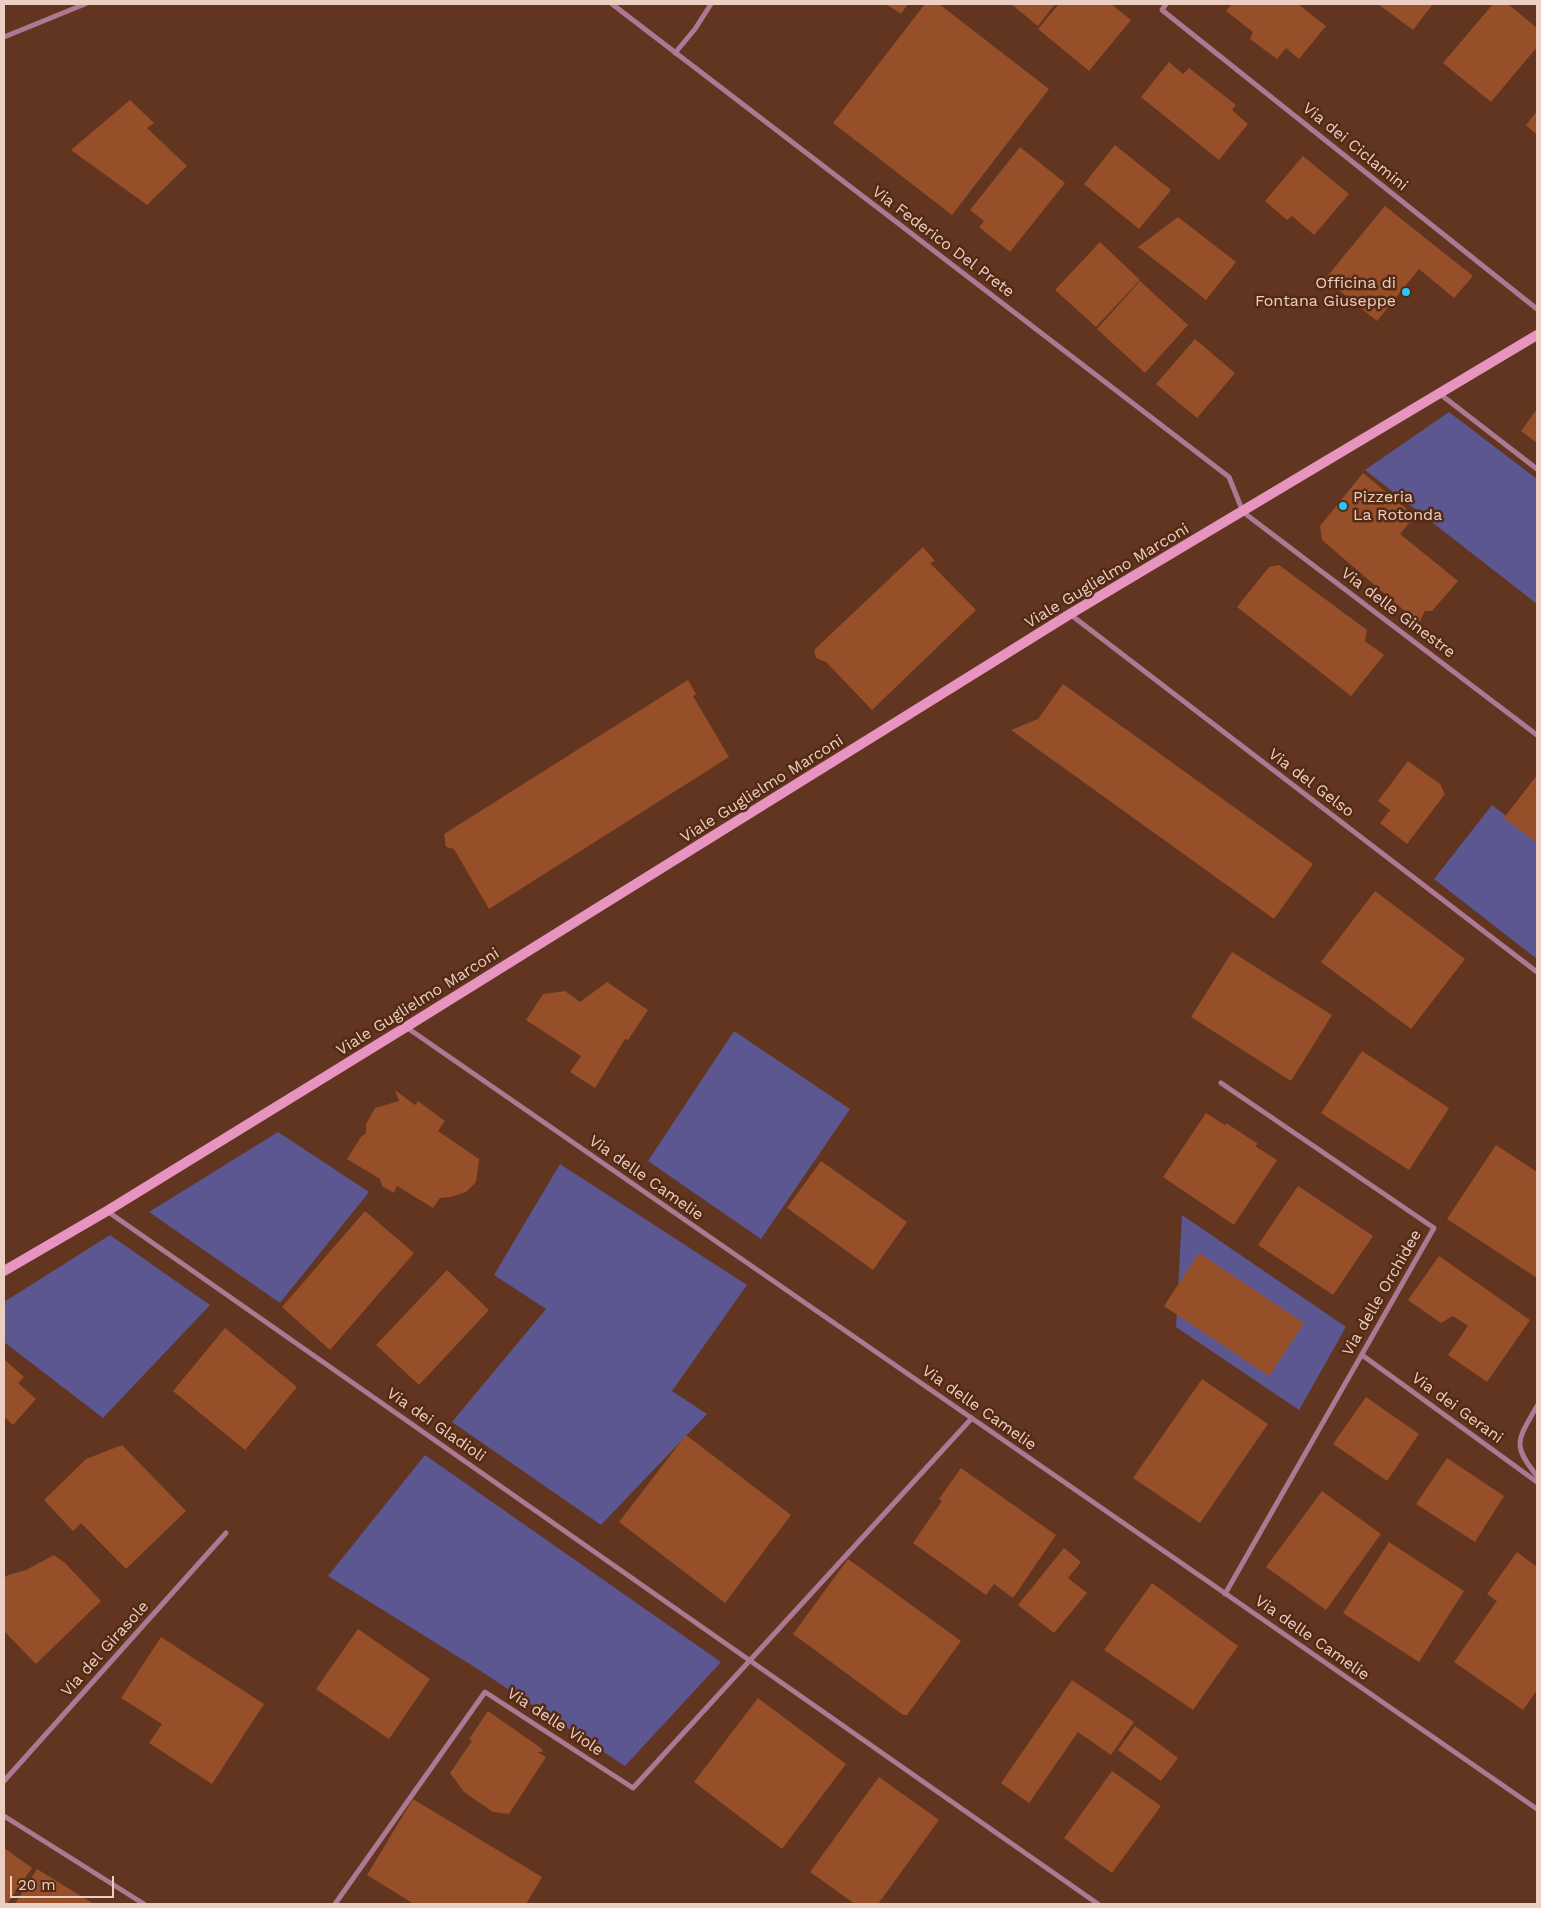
<!DOCTYPE html>
<html>
<head>
<meta charset="utf-8">
<style>
  body { margin:0 }
  #map { position:relative; width:1541px; height:1908px; overflow:hidden; background:#61351f; font-family:"Work Sans",sans-serif }
  canvas { display:block }
  .frame { position:absolute; inset:0; border:5px solid #eacfc2; pointer-events:none }
  .scale { position:absolute; left:10px; top:1876px; width:104px; height:22px; box-sizing:border-box; border:2px solid #eacfc2; border-top:0; padding-left:6px; font-size:15px; line-height:18px; white-space:nowrap; color:#eacfc2; -webkit-text-stroke:4px #552a14; paint-order:stroke }
</style>
</head>
<body>
<div id="map">
<canvas width="1541" height="1908"></canvas>
<div class="frame"></div>
<div class="scale">20 m</div>
</div>
<script>
const g = document.querySelector('canvas').getContext('2d');
g.lineJoin = 'round';
function fillPath(path, color) {
  g.fillStyle = color;
  g.fill(path, 'evenodd');
}
function strokePath(path, color, width, dash) {
  g.strokeStyle = color;
  g.lineWidth = width;
  g.lineCap = dash ? 'butt' : 'round';
  g.setLineDash(dash || []);
  g.stroke(path);
}
function write(font, color, halo, rows, align = 'center') {
  g.font = font + ' "Work Sans",sans-serif';
  g.lineWidth = 5;
  g.setLineDash([]);
  g.textBaseline = 'middle';
  g.strokeStyle = halo;
  g.fillStyle = color;
  for (const [text, x, y, turn = 0] of rows) {
    g.save();
    g.translate(x, y);
    g.rotate((+turn || 0) * Math.PI / 180);
    g.textAlign = isNaN(turn) ? turn : align;
    if (halo) g.strokeText(text, 0, 0);
    g.fillText(text, 0, 0);
    g.restore();
  }
}
fillPath(new Path2D(`
  M1449,412L1537,479V604L1365,470Z
  M1492,805L1537,840V959L1434,879Z
  M734,1031L850,1109L761,1239L648,1161Z
  M278,1132L369,1192L280,1303L149,1212Z
  M560,1164L747,1285L672,1391L707,1414L601,1525L452,1422L546,1309L494,1275Z
  M1182,1215L1346,1327L1299,1410L1176,1327Z
  M110,1235L210,1305L103,1418L4,1342V1302Z
  M425,1455L721,1662L625,1766L473,1666L328,1576Z`), '#5c5691');
fillPath(new Path2D(`
  M886,4H908L901,14Z
  M925,4H939L1049,89L952,215L833,123Z
  M1011,4H1055L1038,26Z
  M1059,4H1111L1131,20L1089,71L1038,29Z
  M1232,4H1298L1326,26L1299,59L1286,48L1277,59L1250,39L1253,32L1226,11Z
  M1378,4H1433L1413,30Z
  M1493,4H1508L1537,28V47L1491,102L1443,63Z
  M1169,62L1183,74L1189,68L1236,105L1232,110L1248,124L1219,160L1141,97Z
  M130,100L154,123L147,128L187,166L147,205L71,150Z
  M1537,111V135L1526,125Z
  M1115,145L1171,190L1139,229L1084,184Z
  M1020,147L1065,183L1010,252L979,227L984,221L970,210Z
  M1303,156L1349,194L1314,235L1292,216L1287,220L1265,201Z
  M1385,206L1473,276L1454,298L1419,269L1377,321L1325,279Z
  M1178,217L1236,262L1206,300L1138,247Z
  M1100,242L1140,280L1096,327L1055,290Z
  M1140,281L1188,325L1145,373L1097,329Z
  M1195,339L1235,373L1197,418L1156,384Z
  M1537,409V443L1521,431Z
  M1363,473L1415,516L1400,534L1458,581L1432,611H1425L1419,623L1322,540L1320,526Z
  M923,547L935,561L930,563L976,610L872,710L826,662L816,658L814,650Z
  M1279,565L1367,630L1365,641L1384,655L1351,696L1237,607L1269,567Z
  M688,680L696,694L693,696L729,757L489,909L454,849L446,847L444,834Z
  M1063,684L1313,864L1274,919L1011,730L1038,719Z
  M1408,761L1440,784L1445,794L1407,844L1380,823L1390,810L1378,801Z
  M1537,775V843L1504,818Z
  M1375,891L1465,959L1411,1029L1321,962Z
  M1232,952L1332,1015L1291,1081L1191,1017Z
  M607,982L648,1010L628,1040L625,1039L595,1088L570,1072L581,1056L526,1020L543,994L565,991L580,1002Z
  M1362,1051L1449,1108L1409,1170L1321,1113Z
  M395,1090L415,1105L418,1101L445,1121L438,1131L479,1159L476,1182L466,1192L451,1197L440,1198L433,1208L397,1186L394,1193L382,1186L380,1179L347,1159L361,1137L366,1133V1124L375,1108L399,1101Z
  M1206,1113L1225,1125L1226,1123L1258,1144L1255,1146L1277,1160L1234,1225L1163,1177Z
  M1496,1145L1537,1172V1278L1447,1219Z
  M821,1161L907,1222L873,1270L787,1208Z
  M1298,1186L1373,1236L1333,1295L1258,1245Z
  M365,1211L414,1253L330,1350L282,1307Z
  M1199,1253L1304,1323L1269,1376L1164,1306Z
  M1439,1256L1530,1320L1487,1382L1448,1355L1468,1326L1453,1316L1441,1323L1408,1300Z
  M447,1270L489,1310L419,1385L376,1345Z
  M225,1328L297,1387L245,1450L173,1391Z
  M4,1359L24,1377L18,1383L36,1399L13,1425L4,1417Z
  M1202,1379L1268,1424L1200,1523L1133,1478Z
  M1366,1397L1419,1434L1387,1481L1333,1444Z
  M686,1435L791,1515L725,1603L619,1522Z
  M122,1445L186,1511L126,1569L81,1523L73,1531L44,1500L86,1459Z
  M1447,1458L1504,1496L1475,1542L1416,1504Z
  M961,1468L1056,1535L1013,1598L994,1584L986,1595L913,1543L942,1501L939,1499Z
  M1322,1491L1381,1534L1326,1610L1266,1567Z
  M1389,1542L1464,1591L1419,1662L1343,1613Z
  M1064,1548L1081,1562L1068,1578L1087,1593L1054,1633L1018,1605Z
  M1517,1552L1537,1567V1690L1523,1710L1454,1662L1497,1601L1487,1594Z
  M54,1555L65,1563L101,1601L36,1664L4,1631V1578L8,1575L26,1570Z
  M848,1559L961,1641L907,1715H903L793,1634Z
  M1152,1583L1238,1646L1193,1710L1104,1650Z
  M358,1629L430,1679L389,1739L316,1689Z
  M161,1637L264,1704L212,1784L149,1743L162,1724L121,1698Z
  M1072,1680L1134,1722L1111,1755L1078,1732L1029,1803L1001,1783Z
  M758,1698L846,1764L782,1849L694,1782Z
  M488,1711L541,1748L543,1752H537L546,1757L509,1814L493,1812L464,1792L450,1773L472,1741L469,1739Z
  M1135,1726L1178,1758L1161,1781L1118,1750Z
  M1112,1771L1161,1806L1112,1873L1064,1838Z
  M879,1777L939,1820L878,1904H855L810,1872Z
  M413,1799L542,1877L526,1904H414L367,1875Z
  M4,1848L32,1868L7,1904H4Z
  M37,1869L94,1904H15Z`), '#964f29');
strokePath(new Path2D(`
  M612,4L1229,477L1243,512L1537,735
  M1166,4L1162,10L1537,309
  M4,37L85,4
  M675,53L695,29L711,4
  M1440,394L1537,469
  M1071,615L1537,972
  M406,1027L1537,1809
  M1221,1083L1434,1228L1225,1594
  M107,1211L1098,1904
  M1362,1355L1537,1482
  M1537,1406C1518,1440 1511,1444 1537,1476
  M4,1781L226,1533
  M4,1816L144,1904
  M335,1904L485,1692L633,1788L972,1418`), '#ac7893', 5);
strokePath(new Path2D(`
  M4,1271L107,1211L406,1027L1070,614L1537,335`), '#e794c1', 10);
for (const [x, y, r, color] of [
  [1406,292,5,"#24c9fe"],
  [1343,506,5,"#24c9fe"]
]) {
  const dot = new Path2D();
  dot.arc(x, y, r, 0, 2 * Math.PI);
  g.fillStyle = color;
  g.fill(dot);
  strokePath(dot, '#552a14', 2);
}
write('16px', '#eacfc2', '#552a14', [
  ["Via dei Ciclamini",1355,147,39],
  ["Via Federico Del Prete",943,242,37],
  ["Viale Guglielmo Marconi",1107,576,-31],
  ["Via delle Ginestre",1398,613,37],
  ["Via del Gelso",1311,783,37],
  ["Viale Guglielmo Marconi",762,789,-32],
  ["Viale Guglielmo Marconi",418,1002,-32],
  ["Via delle Camelie",646,1178,35],
  ["Via delle Orchidee",1382,1293,-60],
  ["Via delle Camelie",979,1408,35],
  ["Via dei Gerani",1457,1408,36],
  ["Via dei Gladioli",436,1425,35],
  ["Via delle Camelie",1312,1638,35],
  ["Via del Girasole",105,1649,-48],
  ["Via delle Viole",555,1722,33]
]);
write('16px', '#eacfc2', '#552a14', [
  ["Officina di",1396,283],
  ["Fontana Giuseppe",1396,301],
  ["Pizzeria",1353,497,"left"],
  ["La Rotonda",1353,515,"left"]
], 'right');
</script>
</body>
</html>
